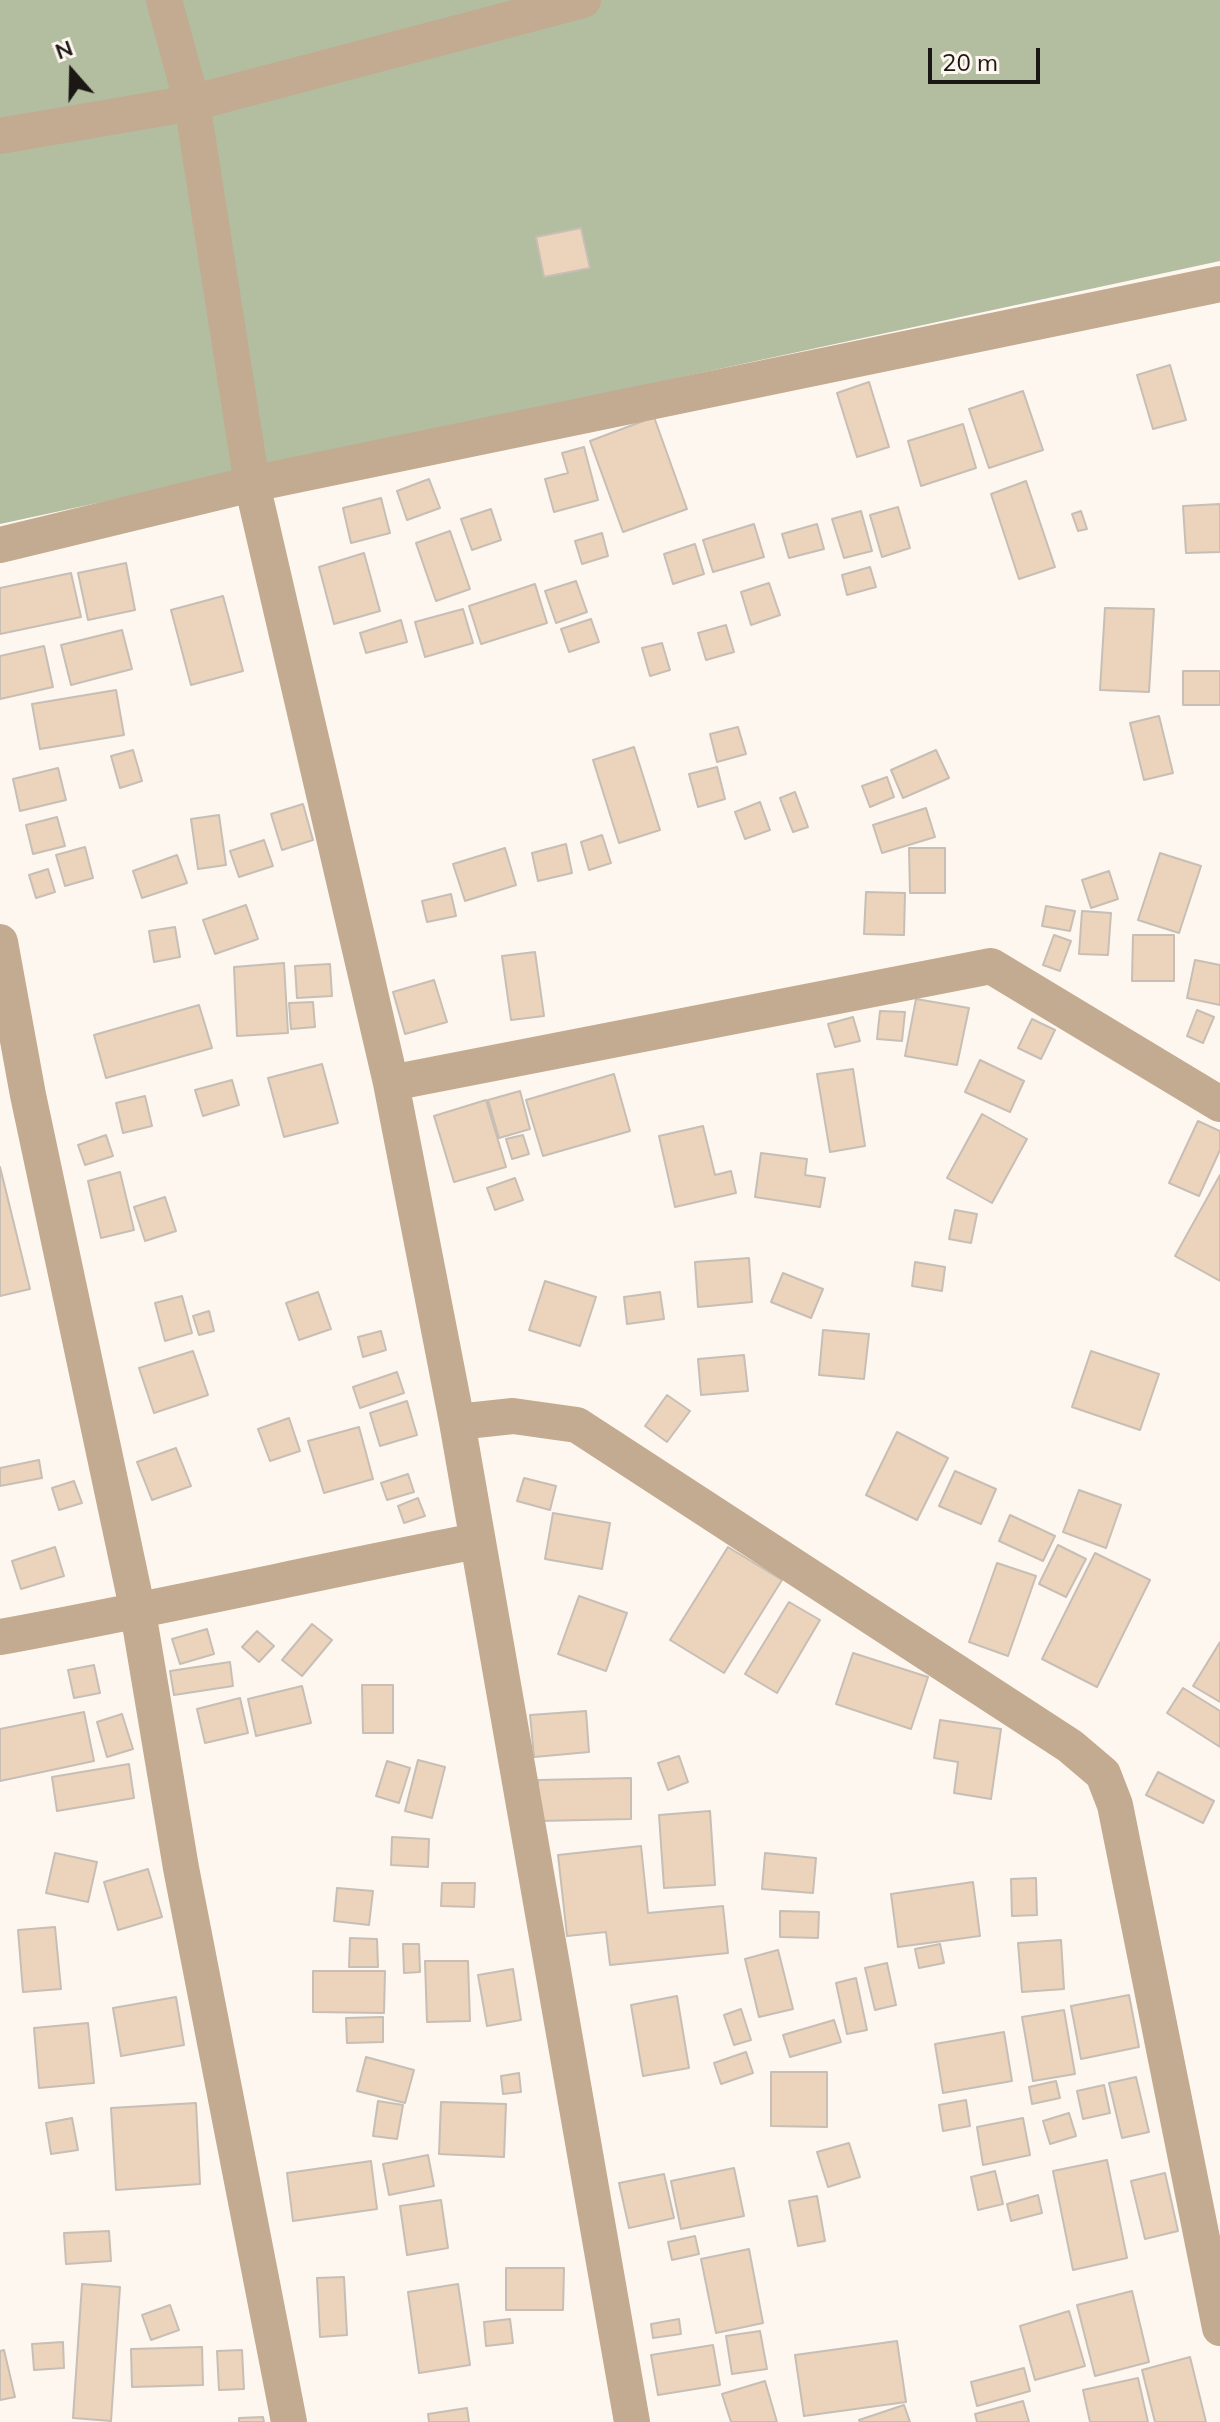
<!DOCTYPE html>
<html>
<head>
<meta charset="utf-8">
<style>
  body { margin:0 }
  #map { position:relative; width:1220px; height:2422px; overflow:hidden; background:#fef7ef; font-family:Mulish,sans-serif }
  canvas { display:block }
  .north { position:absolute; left:32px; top:32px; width:80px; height:80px; -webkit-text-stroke:6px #fef7ef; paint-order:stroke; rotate:340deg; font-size:22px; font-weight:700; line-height:32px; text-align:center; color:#1a1714 }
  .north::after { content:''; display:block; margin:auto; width:28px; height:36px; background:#1a1714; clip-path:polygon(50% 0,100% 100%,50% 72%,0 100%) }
  .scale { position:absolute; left:928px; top:48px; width:112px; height:36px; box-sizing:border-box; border:4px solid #1a1714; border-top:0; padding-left:10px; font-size:24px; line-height:28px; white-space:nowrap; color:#1a1714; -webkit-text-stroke:6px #fef7ef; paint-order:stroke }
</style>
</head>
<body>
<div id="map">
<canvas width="1220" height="2422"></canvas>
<div class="north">N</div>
<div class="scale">20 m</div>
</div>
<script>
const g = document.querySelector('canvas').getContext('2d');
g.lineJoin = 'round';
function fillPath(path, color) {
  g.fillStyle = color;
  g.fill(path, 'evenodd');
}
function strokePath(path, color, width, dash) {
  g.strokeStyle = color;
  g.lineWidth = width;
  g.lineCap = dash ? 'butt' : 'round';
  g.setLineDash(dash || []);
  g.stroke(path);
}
fillPath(new Path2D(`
  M0,0H1220V261L0,524Z`), '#b3bda0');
const building = new Path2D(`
  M581,228L590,268L544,277L536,237Z
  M1170,365L1186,420L1153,429L1137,375Z
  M869,382L889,447L857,457L837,393Z
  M1023,391L1043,450L989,468L969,409Z
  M654,417L687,509L623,532L590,441Z
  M963,424L976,468L921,486L908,441Z
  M584,447L598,500L554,512L545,479L568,473L562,453Z
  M429,479L440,508L407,520L397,491Z
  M1026,481L1055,567L1019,579L991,494Z
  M381,498L390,533L351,543L343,508Z
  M1220,504V552L1186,553L1183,506Z
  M898,507L910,548L882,557L870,515Z
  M491,509L501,540L472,550L461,519Z
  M861,511L872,551L844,558L832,519Z
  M1081,511L1087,529L1078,531L1072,514Z
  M754,524L764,557L713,572L703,540Z
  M817,524L824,549L789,558L782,534Z
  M450,531L470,589L436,601L416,543Z
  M602,533L608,556L582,564L575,541Z
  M695,544L704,574L673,584L664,554Z
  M364,553L380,611L334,624L319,567Z
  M126,563L135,610L88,620L78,573Z
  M870,567L876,587L847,595L842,575Z
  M71,573L81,617L0,634V588Z
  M576,581L587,612L556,623L545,591Z
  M769,583L780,615L751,625L741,592Z
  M535,584L547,623L481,644L469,606Z
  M223,596L243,671L191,685L171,610Z
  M1105,608L1154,609L1149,692L1100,690Z
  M463,609L473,643L425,657L415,622Z
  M591,619L599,642L569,652L561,629Z
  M401,620L407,642L366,653L360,633Z
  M726,625L734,652L706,660L698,633Z
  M122,630L132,669L71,685L61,645Z
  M662,643L670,670L650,676L642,648Z
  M44,646L53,687L0,699V656Z
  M1183,671H1220V705H1183Z
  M116,690L124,735L40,749L32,704Z
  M1159,716L1173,773L1144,780L1130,723Z
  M738,727L746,754L717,762L710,734Z
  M634,747L660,830L619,843L593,760Z
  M133,750L142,781L120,788L111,756Z
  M936,750L949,778L903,798L891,770Z
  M717,767L725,799L698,807L689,774Z
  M58,768L66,800L20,811L13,779Z
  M887,777L894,797L870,807L862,786Z
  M795,792L808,827L793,832L780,798Z
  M760,802L770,830L745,839L735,812Z
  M303,804L313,840L282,850L271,814Z
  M926,808L935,837L882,853L873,825Z
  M219,815L226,865L198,869L191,819Z
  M57,817L65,846L33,854L26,825Z
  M602,835L611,863L589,870L581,842Z
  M264,840L273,866L239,877L230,851Z
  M566,844L572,873L538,881L532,853Z
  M85,847L93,878L65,886L56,855Z
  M505,848L516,885L465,901L453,864Z
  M909,848H945V893H910Z
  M1160,853L1201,866L1179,933L1138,920Z
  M177,855L187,883L142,898L133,871Z
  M48,869L55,892L36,898L29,875Z
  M1109,871L1118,899L1091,908L1082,880Z
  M866,892L905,893L904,935L864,934Z
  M451,894L456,916L427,922L422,901Z
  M246,905L258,939L215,954L203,920Z
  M1046,906L1075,911L1070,931L1042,926Z
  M1082,911L1111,913L1108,955L1079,954Z
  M175,927L180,957L154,962L149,931Z
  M1054,935L1071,941L1060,971L1043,965Z
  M1133,935H1174V981H1132Z
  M535,952L544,1016L511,1020L502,956Z
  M1195,960L1220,965V1005L1187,998Z
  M284,963L288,1033L237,1036L234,967Z
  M330,964L332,996L297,998L295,966Z
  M434,980L447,1022L405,1034L393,992Z
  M916,999L969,1008L957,1065L905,1056Z
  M313,1002L315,1027L291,1029L289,1003Z
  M199,1005L212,1048L106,1078L94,1035Z
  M1197,1010L1214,1017L1203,1043L1187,1036Z
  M880,1011L905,1012L902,1041L877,1039Z
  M853,1017L860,1041L835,1047L828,1024Z
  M1032,1019L1055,1030L1041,1059L1018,1048Z
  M980,1060L1024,1081L1010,1112L965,1092Z
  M322,1064L338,1123L284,1137L268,1078Z
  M853,1069L865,1146L830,1152L817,1074Z
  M614,1074L630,1131L543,1156L526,1100Z
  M232,1080L239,1105L203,1116L195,1090Z
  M520,1091L530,1129L499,1138L488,1100Z
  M145,1096L152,1126L123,1133L116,1103Z
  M486,1100L506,1167L454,1182L434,1116Z
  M982,1114L1027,1139L992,1203L947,1178Z
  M1198,1121L1220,1131V1150L1199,1196L1169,1183Z
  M703,1126L715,1175L731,1171L736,1193L675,1207L659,1136Z
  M106,1135L113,1156L85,1165L78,1145Z
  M523,1135L529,1154L512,1159L506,1139Z
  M761,1153L807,1159L805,1175L825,1178L820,1207L755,1197Z
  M0,1167L30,1289L0,1296Z
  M120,1172L134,1230L101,1238L88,1181Z
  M1220,1175V1281L1175,1256Z
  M515,1178L523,1200L495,1210L487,1188Z
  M165,1197L176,1231L145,1241L134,1207Z
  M955,1210L977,1214L971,1243L949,1239Z
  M749,1258L752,1302L698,1307L695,1262Z
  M915,1262L945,1267L942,1291L912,1286Z
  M783,1273L823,1289L811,1318L771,1302Z
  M545,1281L596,1297L580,1346L529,1330Z
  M318,1292L331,1329L299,1340L286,1303Z
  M660,1292L664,1319L627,1324L624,1297Z
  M182,1296L192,1333L165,1341L155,1303Z
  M209,1311L214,1331L199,1335L193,1316Z
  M823,1330L869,1334L864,1379L819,1375Z
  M381,1331L386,1350L363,1357L358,1337Z
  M193,1351L208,1395L154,1413L139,1368Z
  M1091,1351L1159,1374L1140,1430L1072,1407Z
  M744,1355L748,1391L701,1395L698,1359Z
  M397,1372L404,1393L360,1408L353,1387Z
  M667,1395L690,1411L667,1442L645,1426Z
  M407,1401L417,1435L380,1446L370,1413Z
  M289,1418L300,1451L270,1461L258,1429Z
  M359,1427L373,1479L324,1493L308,1441Z
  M897,1432L948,1458L917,1520L866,1495Z
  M176,1448L191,1486L152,1500L137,1462Z
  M39,1460L42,1478L0,1486V1468Z
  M955,1471L996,1489L981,1524L939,1506Z
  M408,1474L414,1492L387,1500L381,1483Z
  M524,1478L556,1486L550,1510L517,1501Z
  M74,1481L82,1503L59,1510L52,1488Z
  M1079,1490L1121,1505L1106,1548L1063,1532Z
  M418,1498L425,1516L404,1523L398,1506Z
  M553,1513L610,1523L602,1569L545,1559Z
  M1010,1515L1055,1536L1043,1561L999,1541Z
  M1058,1545L1086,1559L1066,1597L1039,1584Z
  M55,1547L64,1576L21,1589L12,1561Z
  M728,1547L782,1580L724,1673L670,1640Z
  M1095,1553L1150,1580L1097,1687L1042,1659Z
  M997,1563L1036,1576L1008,1656L969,1642Z
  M579,1596L627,1613L606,1671L558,1654Z
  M789,1602L820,1620L777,1693L745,1674Z
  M312,1624L332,1640L302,1676L282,1660Z
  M207,1629L214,1654L180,1664L172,1639Z
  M257,1631L274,1646L259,1662L242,1647Z
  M1220,1642V1702L1193,1686Z
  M853,1653L928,1677L911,1729L836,1704Z
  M230,1662L233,1686L174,1695L170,1671Z
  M94,1665L100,1693L74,1698L68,1670Z
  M362,1685H393V1733H363Z
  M302,1686L311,1723L256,1736L248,1699Z
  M1183,1688L1220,1711V1747L1167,1713Z
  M240,1698L248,1733L205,1743L197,1709Z
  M586,1711L589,1752L534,1757L530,1715Z
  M84,1712L94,1761L0,1781V1729Z
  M122,1714L133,1749L107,1757L97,1722Z
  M940,1720L1001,1729L991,1799L954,1793L958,1762L934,1758Z
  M679,1756L688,1782L668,1790L658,1763Z
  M418,1760L445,1767L432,1818L405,1811Z
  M387,1761L410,1768L399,1803L376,1796Z
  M129,1764L134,1798L57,1811L52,1777Z
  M1158,1772L1214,1801L1203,1823L1146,1795Z
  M631,1778V1819L538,1821V1780Z
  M710,1811L715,1885L664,1888L659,1815Z
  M392,1837L429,1839L428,1867L391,1865Z
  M641,1846L648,1913L723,1906L728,1953L610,1965L606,1932L567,1936L558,1855Z
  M55,1853L97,1862L88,1902L46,1893Z
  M765,1853L816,1858L813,1893L762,1889Z
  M148,1869L162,1917L118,1930L104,1882Z
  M1036,1878L1037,1915L1012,1916L1011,1879Z
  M973,1882L980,1936L898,1947L891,1894Z
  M442,1883H475L474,1907L441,1906Z
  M337,1888L373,1891L369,1925L334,1921Z
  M780,1911L819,1912L818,1938L780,1937Z
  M55,1927L61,1989L23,1992L18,1930Z
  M350,1938L377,1939L378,1967H349Z
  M1061,1940L1064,1989L1022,1992L1018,1943Z
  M403,1944H419L420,1972L404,1973Z
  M940,1944L944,1963L919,1968L915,1949Z
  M778,1950L793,2009L759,2017L745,1959Z
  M425,1961H468L470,2021L427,2022Z
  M887,1963L896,2005L875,2010L865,1968Z
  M513,1969L521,2020L487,2026L478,1975Z
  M313,1971H385L384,2013L313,2012Z
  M856,1978L867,2030L847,2034L836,1983Z
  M1129,1995L1139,2047L1081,2059L1071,2006Z
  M677,1996L689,2068L643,2076L631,2005Z
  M176,1997L184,2045L121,2056L113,2008Z
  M741,2009L751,2040L734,2045L724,2015Z
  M1064,2010L1075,2074L1033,2081L1022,2017Z
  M383,2017V2042L347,2043L346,2018Z
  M834,2020L841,2042L790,2057L783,2035Z
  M88,2023L94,2083L39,2088L34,2028Z
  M1004,2032L1012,2081L943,2093L935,2044Z
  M746,2052L753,2073L721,2084L714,2063Z
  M366,2057L414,2070L405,2103L357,2091Z
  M771,2072H827V2127L771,2126Z
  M519,2073L521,2092L503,2094L501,2076Z
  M1136,2077L1149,2132L1122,2138L1109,2083Z
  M1056,2081L1060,2098L1032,2104L1029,2087Z
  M1104,2085L1110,2113L1083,2119L1077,2091Z
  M966,2100L970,2126L943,2131L939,2105Z
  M378,2101L403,2105L397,2139L373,2136Z
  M441,2102L506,2104L504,2157L439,2154Z
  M196,2103L200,2184L116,2190L111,2108Z
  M1069,2113L1076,2136L1050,2144L1043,2121Z
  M72,2118L78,2150L51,2154L46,2123Z
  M1023,2118L1030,2155L983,2165L977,2127Z
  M849,2143L860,2177L828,2187L817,2152Z
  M428,2155L434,2186L389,2195L383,2164Z
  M1107,2160L1127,2258L1073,2270L1053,2171Z
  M371,2161L377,2209L293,2221L287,2173Z
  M734,2168L744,2216L681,2229L671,2181Z
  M995,2171L1003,2204L978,2210L971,2177Z
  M1165,2173L1178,2231L1145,2239L1131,2181Z
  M664,2174L674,2218L629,2228L619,2183Z
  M1038,2195L1042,2213L1011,2221L1007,2204Z
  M817,2196L825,2241L798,2246L789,2201Z
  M441,2200L448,2248L407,2255L400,2206Z
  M109,2231L111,2261L66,2264L64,2233Z
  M695,2236L699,2254L672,2260L668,2242Z
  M749,2249L763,2323L716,2333L701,2259Z
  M506,2268H564L563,2310H506Z
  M344,2277L347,2335L320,2337L317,2278Z
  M82,2284L120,2287L111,2421L73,2418Z
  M458,2284L470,2365L419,2373L408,2292Z
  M1132,2291L1149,2362L1095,2376L1077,2305Z
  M170,2305L179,2330L151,2340L142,2315Z
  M1069,2311L1085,2366L1035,2380L1020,2326Z
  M510,2319L513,2343L486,2346L484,2322Z
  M679,2319L681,2334L653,2338L651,2324Z
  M760,2331L767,2369L732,2374L726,2336Z
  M897,2341L906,2402L804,2416L795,2355Z
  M63,2342L64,2368L34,2370L32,2344Z
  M713,2345L720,2385L658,2395L651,2355Z
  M202,2347L203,2385L132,2387L131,2349Z
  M4,2350L15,2397L0,2400V2351Z
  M242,2350L244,2389L219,2390L217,2351Z
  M1190,2357L1206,2422H1155L1142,2370Z
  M1024,2368L1030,2391L977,2406L971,2382Z
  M1138,2378L1148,2422H1090L1083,2390Z
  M765,2381L777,2422H731L722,2394Z
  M1023,2401L1029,2422H977L975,2414Z
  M904,2405L910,2422H860L859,2420Z
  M467,2408L469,2422H429L428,2414Z
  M263,2417L264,2422H239V2418Z`);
fillPath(building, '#ebd4bb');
strokePath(building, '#c7beb5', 2);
strokePath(new Path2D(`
  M164,0L192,103L252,484L391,1083L457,1422L632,2422
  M0,136L192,103L583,0
  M0,545L252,484L1220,284
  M0,942L28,1095L138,1612L181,1868L289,2422
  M391,1083L991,966L1220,1104
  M457,1422L513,1416L577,1425L1070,1746L1103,1774L1115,1805L1220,2328
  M0,1637C159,1608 317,1572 476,1541`), '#c2ab90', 36);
</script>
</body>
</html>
